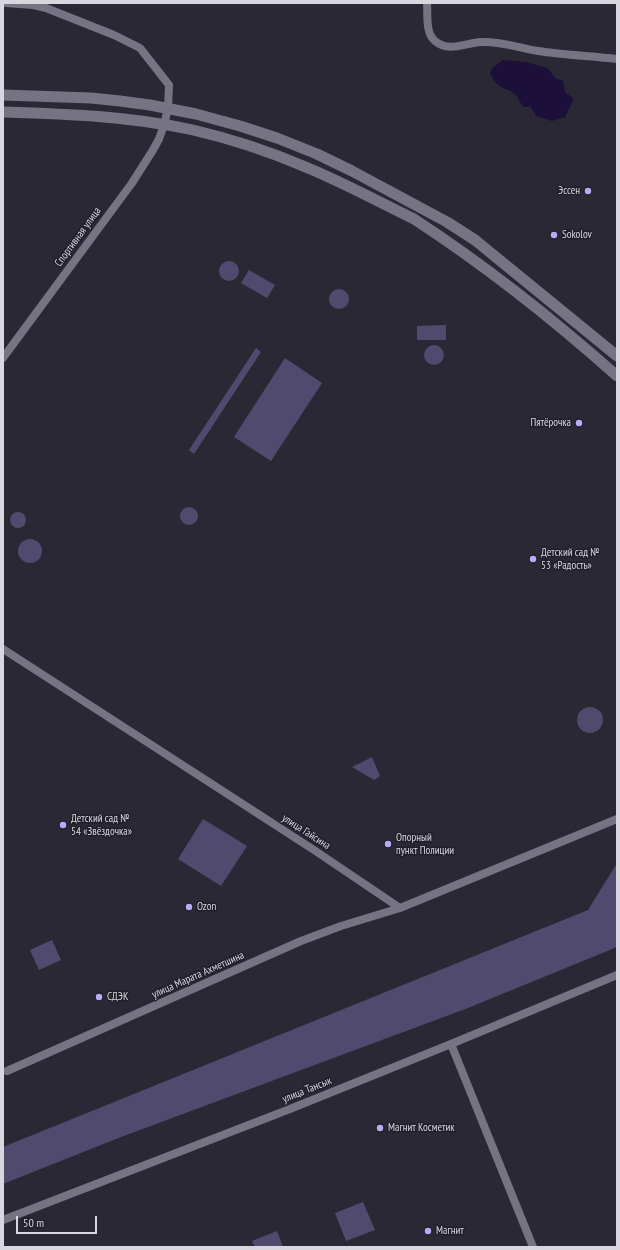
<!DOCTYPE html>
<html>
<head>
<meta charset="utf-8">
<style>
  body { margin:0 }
  #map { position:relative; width:620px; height:1250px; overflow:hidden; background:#2a2834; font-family:"PT Sans Narrow",sans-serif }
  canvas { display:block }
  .frame { position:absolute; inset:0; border:4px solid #d8d7df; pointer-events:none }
  .scale { position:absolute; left:16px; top:1216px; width:81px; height:18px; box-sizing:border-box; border:2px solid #d8d7df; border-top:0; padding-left:5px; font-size:12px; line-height:14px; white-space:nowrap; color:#d8d7df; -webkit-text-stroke:3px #211f2a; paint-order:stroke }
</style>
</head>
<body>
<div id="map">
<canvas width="620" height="1250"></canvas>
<div class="frame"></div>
<div class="scale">50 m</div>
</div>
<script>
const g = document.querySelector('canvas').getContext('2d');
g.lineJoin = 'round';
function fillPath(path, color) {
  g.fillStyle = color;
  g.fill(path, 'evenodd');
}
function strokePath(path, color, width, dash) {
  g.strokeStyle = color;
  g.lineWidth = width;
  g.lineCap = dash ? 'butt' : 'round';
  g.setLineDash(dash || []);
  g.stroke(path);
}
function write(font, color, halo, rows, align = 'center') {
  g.font = font + ' "PT Sans Narrow",sans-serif';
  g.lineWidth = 3;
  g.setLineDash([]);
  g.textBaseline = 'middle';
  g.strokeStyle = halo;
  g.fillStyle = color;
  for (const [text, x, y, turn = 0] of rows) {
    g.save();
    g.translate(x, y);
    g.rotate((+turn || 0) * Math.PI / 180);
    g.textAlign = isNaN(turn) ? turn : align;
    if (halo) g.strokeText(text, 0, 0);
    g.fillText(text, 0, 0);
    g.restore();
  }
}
fillPath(new Path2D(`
  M219 271a10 10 0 1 1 20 0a10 10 0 1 1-20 0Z
  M249,270L275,285L267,298L241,283Z
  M329 299a10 10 0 1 1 20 0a10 10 0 1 1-20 0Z
  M446,325V340H417V326Z
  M424 355a10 10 0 1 1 20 0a10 10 0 1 1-20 0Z
  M256,348L261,352L194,454L189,450Z
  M285,358L322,383L271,461L234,437Z
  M180 516a9 9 0 1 1 18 0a9 9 0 1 1-18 0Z
  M10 520a8 8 0 1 1 16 0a8 8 0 1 1-16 0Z
  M18 551a12 12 0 1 1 24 0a12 12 0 1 1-24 0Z
  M577 720a13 13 0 1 1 26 0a13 13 0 1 1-26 0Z
  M372,757L380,776L374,780L352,767Z
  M203,819L247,846L221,886L178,859Z
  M617,863V947L468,1008L121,1137L3,1184V1147L588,910Z
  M52,940L61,960L39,970L30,950Z
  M363,1202L375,1230L346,1241L335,1213Z
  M277,1231L283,1247H255L252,1241Z`), '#514a6f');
fillPath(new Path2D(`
  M503,60L526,62L548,68L555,78L563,81L565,92L574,99L565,117L552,121L536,116L531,107H524C521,104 519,100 517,96C511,89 500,89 495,82C493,79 491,76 490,73L492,68Z`), '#1c0f3a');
strokePath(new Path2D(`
  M427,3C428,14 425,33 435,41C449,53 465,43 481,42C501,41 519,48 538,51C564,55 591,56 617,59
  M3,358L132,183L153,150L159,139L164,125L168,108L169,85L140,48L114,35L46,8L33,5L6,3
  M3,649L314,850L400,908
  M451,1044L533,1247
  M7,1071L301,941L341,926L400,908L617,819
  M3,1220L290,1109L451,1044L617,975`), '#767482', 8);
strokePath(new Path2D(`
  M3,95L91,98L120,101L150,105L196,114L240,126L277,138L317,154L352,171L447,222L475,240L617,356
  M3,112C67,114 130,116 193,130C232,139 271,152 308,168C344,183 379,202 414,219C486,266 553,319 617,376`), '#767482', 11);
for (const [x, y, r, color] of [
  [588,191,4,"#b9abf7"],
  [554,235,4,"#b9abf7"],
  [579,423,4,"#b9abf7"],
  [533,559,4,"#b9abf7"],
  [63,825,4,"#b9abf7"],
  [388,844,4,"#b9abf7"],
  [189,907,4,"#b9abf7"],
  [99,997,4,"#b9abf7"],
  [380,1128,4,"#b9abf7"],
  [428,1231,4,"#b9abf7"]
]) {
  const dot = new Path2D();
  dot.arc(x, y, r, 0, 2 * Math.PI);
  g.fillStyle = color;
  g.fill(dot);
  strokePath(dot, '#211f2a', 1.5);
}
write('11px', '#d8d7df', '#211f2a', [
  ["Эссен",580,191,"right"],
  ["Sokolov",562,235],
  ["Пятёрочка",571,423,"right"],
  ["Детский сад №",541,553],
  ["53 «Радость»",541,566],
  ["Детский сад №",71,819],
  ["54 «Звёздочка»",71,832],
  ["Опорный",396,838],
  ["пункт Полиции",396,851],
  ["Ozon",197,907],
  ["СДЭК",107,997],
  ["Магнит Косметик",388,1128],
  ["Магнит",436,1231]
], 'left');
write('11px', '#d8d7df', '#211f2a', [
  ["Спортивная улица",78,237,-54],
  ["улица Гайсина",306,832,33],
  ["улица Марата Ахметшина",198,975,-24],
  ["улица Тансык",307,1090,-22]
]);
</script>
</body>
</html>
